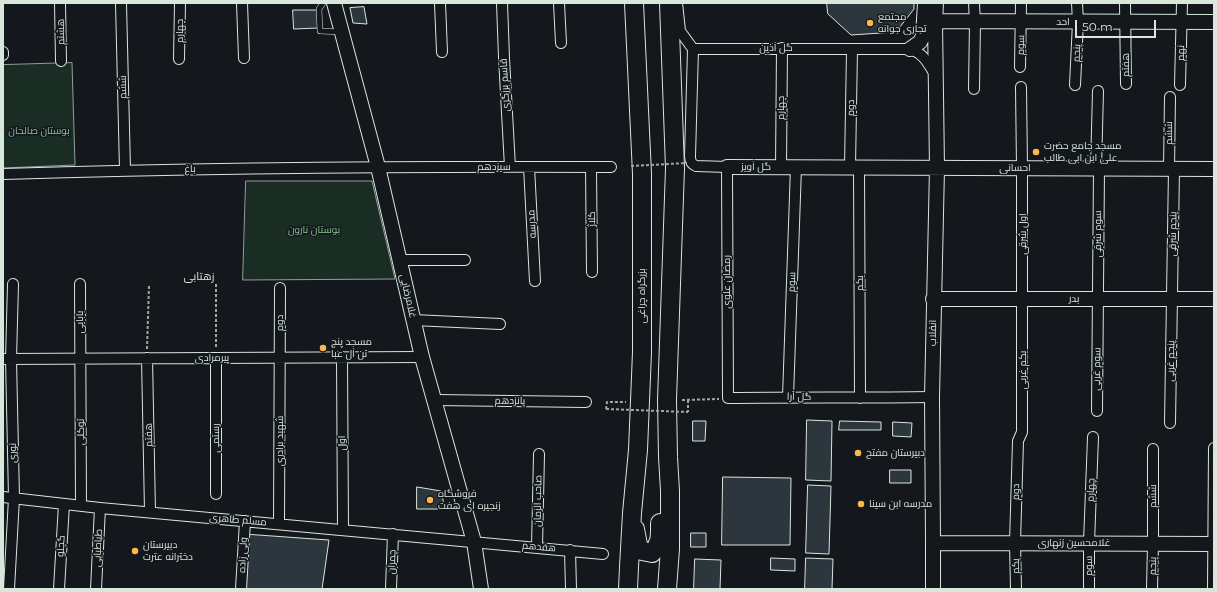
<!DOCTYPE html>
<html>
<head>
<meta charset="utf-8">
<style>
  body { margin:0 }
  #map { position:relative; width:1217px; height:592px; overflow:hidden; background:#14181c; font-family:Montserrat,sans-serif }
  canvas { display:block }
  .frame { position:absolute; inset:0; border:4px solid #d8e6dc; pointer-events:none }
  .scale { position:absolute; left:1075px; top:20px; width:81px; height:18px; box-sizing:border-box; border:2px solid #d8e6dc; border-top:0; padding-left:5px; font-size:12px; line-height:14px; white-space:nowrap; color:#d8e6dc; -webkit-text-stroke:3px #14181c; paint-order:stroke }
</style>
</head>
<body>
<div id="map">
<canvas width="1217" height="592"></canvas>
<div class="frame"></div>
<div class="scale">50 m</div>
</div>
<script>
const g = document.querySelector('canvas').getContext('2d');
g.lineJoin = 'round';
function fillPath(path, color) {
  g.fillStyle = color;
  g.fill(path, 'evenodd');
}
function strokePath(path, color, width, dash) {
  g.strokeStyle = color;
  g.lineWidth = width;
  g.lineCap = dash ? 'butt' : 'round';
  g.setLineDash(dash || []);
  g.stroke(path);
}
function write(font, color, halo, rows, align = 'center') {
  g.font = font + ' Montserrat,Cairo,sans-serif';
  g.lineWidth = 3;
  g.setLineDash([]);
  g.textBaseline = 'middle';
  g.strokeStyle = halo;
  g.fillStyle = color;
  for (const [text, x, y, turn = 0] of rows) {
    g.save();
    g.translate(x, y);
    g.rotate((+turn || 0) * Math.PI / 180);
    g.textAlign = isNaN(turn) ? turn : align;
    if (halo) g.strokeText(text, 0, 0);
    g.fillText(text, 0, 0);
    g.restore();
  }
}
const green = new Path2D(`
  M72,63L75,165L3,168V65Z
  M246,181H372L395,279L243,280Z`);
fillPath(green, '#1a2d24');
strokePath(green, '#939e99', 1);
const building = new Path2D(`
  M827,3H914V9L896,32L851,35L828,14Z
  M364,7L367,24L353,23L350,8Z
  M293,10H317L318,28L294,29Z
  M807,420L832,421L831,481L806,480Z
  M693,421H706L705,441H693Z
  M840,421L881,422V430H839Z
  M893,422L912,423L911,437L893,436Z
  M890,470H911V483H890Z
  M723,477L791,478L790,545H722Z
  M808,485L831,486L829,554L806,553Z
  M417,487L441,491L445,509H417Z
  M691,533H706V547H691Z
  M244,534L329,540L322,589H241Z
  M771,558L795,559V571L771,570Z
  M806,558L833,559L832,589H805Z
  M695,559L721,560L720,589H694Z`);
fillPath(building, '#2c363c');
strokePath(building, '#d8e6dc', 1);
const lane = new Path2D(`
  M323,3L319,9L320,31L341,32`);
const street = new Path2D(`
  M60,3L61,61
  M121,3L125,170
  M242,3L244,58
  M440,3L442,52
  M502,3L504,58L510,167
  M559,3L561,43
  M677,3L680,31L693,49
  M1125,3L1126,84
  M693,49L690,156C690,161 691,164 696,166L727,167L728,398C796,397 864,398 932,397
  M693,49H910C925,54 928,64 936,76
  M3,52V55
  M179,59L180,3
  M1020,67L1021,3
  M1075,85L1078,22L1077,3
  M1180,85L1182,3
  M974,89L975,22L974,3
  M529,167L535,281
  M591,167L592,272
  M781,167L782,48
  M850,167L852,49
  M859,167L860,398
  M1096,169L1098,91
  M1169,169L1170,97
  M3,174C206,168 408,166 611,167
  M399,260H465
  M80,284L81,506
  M413,320L500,324
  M342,357L343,530
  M147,358L150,512
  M3,359L422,357
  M788,397L796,167
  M435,400L586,402
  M1097,411L1099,169
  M1170,423L1174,169
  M216,494V358
  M3,497L100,508L603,554
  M279,524L280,288
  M537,547L539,454
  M570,550L571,589
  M9,589L14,498L11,359L13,284
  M59,589L64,504
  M96,589L100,508
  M241,589L245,521
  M391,589L393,534
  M1016,589L1015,543L1018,441L1022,432V168L1021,87
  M1089,589V543L1093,437
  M1152,589L1153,544V449
  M1213,589L1214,448`);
const secondary = new Path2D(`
  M334,3L378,167L422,357L474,542L481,589
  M935,21L1214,22
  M910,49L920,42L923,36L925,3
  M727,167L1214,169
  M933,299H1214
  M933,543L1214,544
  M933,589V543L932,397L937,168L935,21L936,3`);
const highway = new Path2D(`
  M635,529L638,545L642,551L652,553C661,543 660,536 660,523
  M628,589L629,567L632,513L638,450L642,352V174L634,3
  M667,589L670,549V491L668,457L667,400L675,168L669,3`);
strokePath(lane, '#d8e6dc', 6);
strokePath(street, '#d8e6dc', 12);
strokePath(secondary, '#d8e6dc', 16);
strokePath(highway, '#d8e6dc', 20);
strokePath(new Path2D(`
  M216,284V348
  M147,349L149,286
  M682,400L719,399
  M688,400V412
  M606,409L607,402H626`), '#9da8a2', 2, [3, 2]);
strokePath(lane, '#14181c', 5);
strokePath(street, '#14181c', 10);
strokePath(secondary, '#14181c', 14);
strokePath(highway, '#14181c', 18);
strokePath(new Path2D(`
  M631,166L687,163
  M606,409L688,412`), '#9da8a2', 2, [3, 2]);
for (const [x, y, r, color] of [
  [870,23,4,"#ffb74d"],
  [1036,152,4,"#ffb74d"],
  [323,348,4,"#ffb74d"],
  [858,453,4,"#ffb74d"],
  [430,500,4,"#ffb74d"],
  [861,504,4,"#ffb74d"],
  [135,551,4,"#ffb74d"]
]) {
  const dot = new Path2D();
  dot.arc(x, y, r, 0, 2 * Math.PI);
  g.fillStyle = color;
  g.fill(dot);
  strokePath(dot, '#14181c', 1.5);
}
write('10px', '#d8e6dc', '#14181c', [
  ["مجتمع",878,17],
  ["تجاری جوانه",878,29],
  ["مسجد جامع حضرت",1044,146],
  ["علی ابن ابی طالب",1044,158],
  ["مسجد پنج",331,342],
  ["تن آل عبا",331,354],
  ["دبیرستان مفتح",866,453],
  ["فروشگاه",438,494],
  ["زنجیره ای هفت",438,506],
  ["مدرسه ابن سینا",869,504],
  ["دبیرستان",143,545],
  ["دخترانه عترت",143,557]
], 'left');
write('10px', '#d8e6dc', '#14181c', [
  ["احد",1063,22],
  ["چهارم",180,31,-90],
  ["هشتم",61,32,-91],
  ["سوم",1021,45,-89],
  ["گل آذین",776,48],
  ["پنجم",1077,53,-88],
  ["نهم",1181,53,-88],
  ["هفتم",1126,65,-90],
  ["قاسم برزگری",505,85,-93],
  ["ششم",123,87,-91],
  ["چهارم",781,108,-90],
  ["دوم",851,108,-89],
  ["ششم",1169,133,-90],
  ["سیزدهم",494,167],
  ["گل آویز",756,167],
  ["احسانی",1015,168],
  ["باغ",190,169,-1],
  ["کلاژ",592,219,-91],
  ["مدرسه",532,224,-93],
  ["اول شرقی",1023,234,-90],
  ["سوم شرقی",1098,234,-90],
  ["پنجم شرقی",1173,234,-89],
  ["رمضان علوی",727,282,-90],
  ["سوم",792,282,-88],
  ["یکم",860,283,-90],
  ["غلامرضایی",408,296,77],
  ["بزرگراه چراغی",642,296,-90],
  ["بدر",1074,299],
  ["بابایی",80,322,-90],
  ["دوم",280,323,-90],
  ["انقلاب",933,333,-89],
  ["پیرمرادی",212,358],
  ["پنجم غربی",1171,361,-89],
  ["سوم غربی",1097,369,-89],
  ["یکم غربی",1023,370,-90],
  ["گل آرا",799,397,1],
  ["پانزدهم",510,401,1],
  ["توکلی",81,432,-91],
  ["هفتم",149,435,-91],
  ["رستمی",216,438,-90],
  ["شهید برادری",280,441,-90],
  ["اول",342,443,-90],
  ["نوری",13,453,-91],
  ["چهارم",1091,490,-88],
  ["دوم",1016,492,-89],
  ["ششم",1153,496,-90],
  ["صاحب الزمان",538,501,-89],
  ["مسلم طاهری",238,520,5],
  ["غلامحسین زنهاری",1074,543],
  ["گچلو",61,546,-87],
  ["هفدهم",539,547,5],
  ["طباطبایی",98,548,-87],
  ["ولی زاده",243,555,-87],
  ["چمران",392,562,-88],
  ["یکم",1016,566,-91],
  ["سوم",1089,566,-91],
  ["پنجم",1153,566,-89]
]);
write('10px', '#8ac095', '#14181c', [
  ["بوستان صالحان",39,131],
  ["بوستان نارون",314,230]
]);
write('11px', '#d8e6dc', '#14181c', [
  ["زهتابی",199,277]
]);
</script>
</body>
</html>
